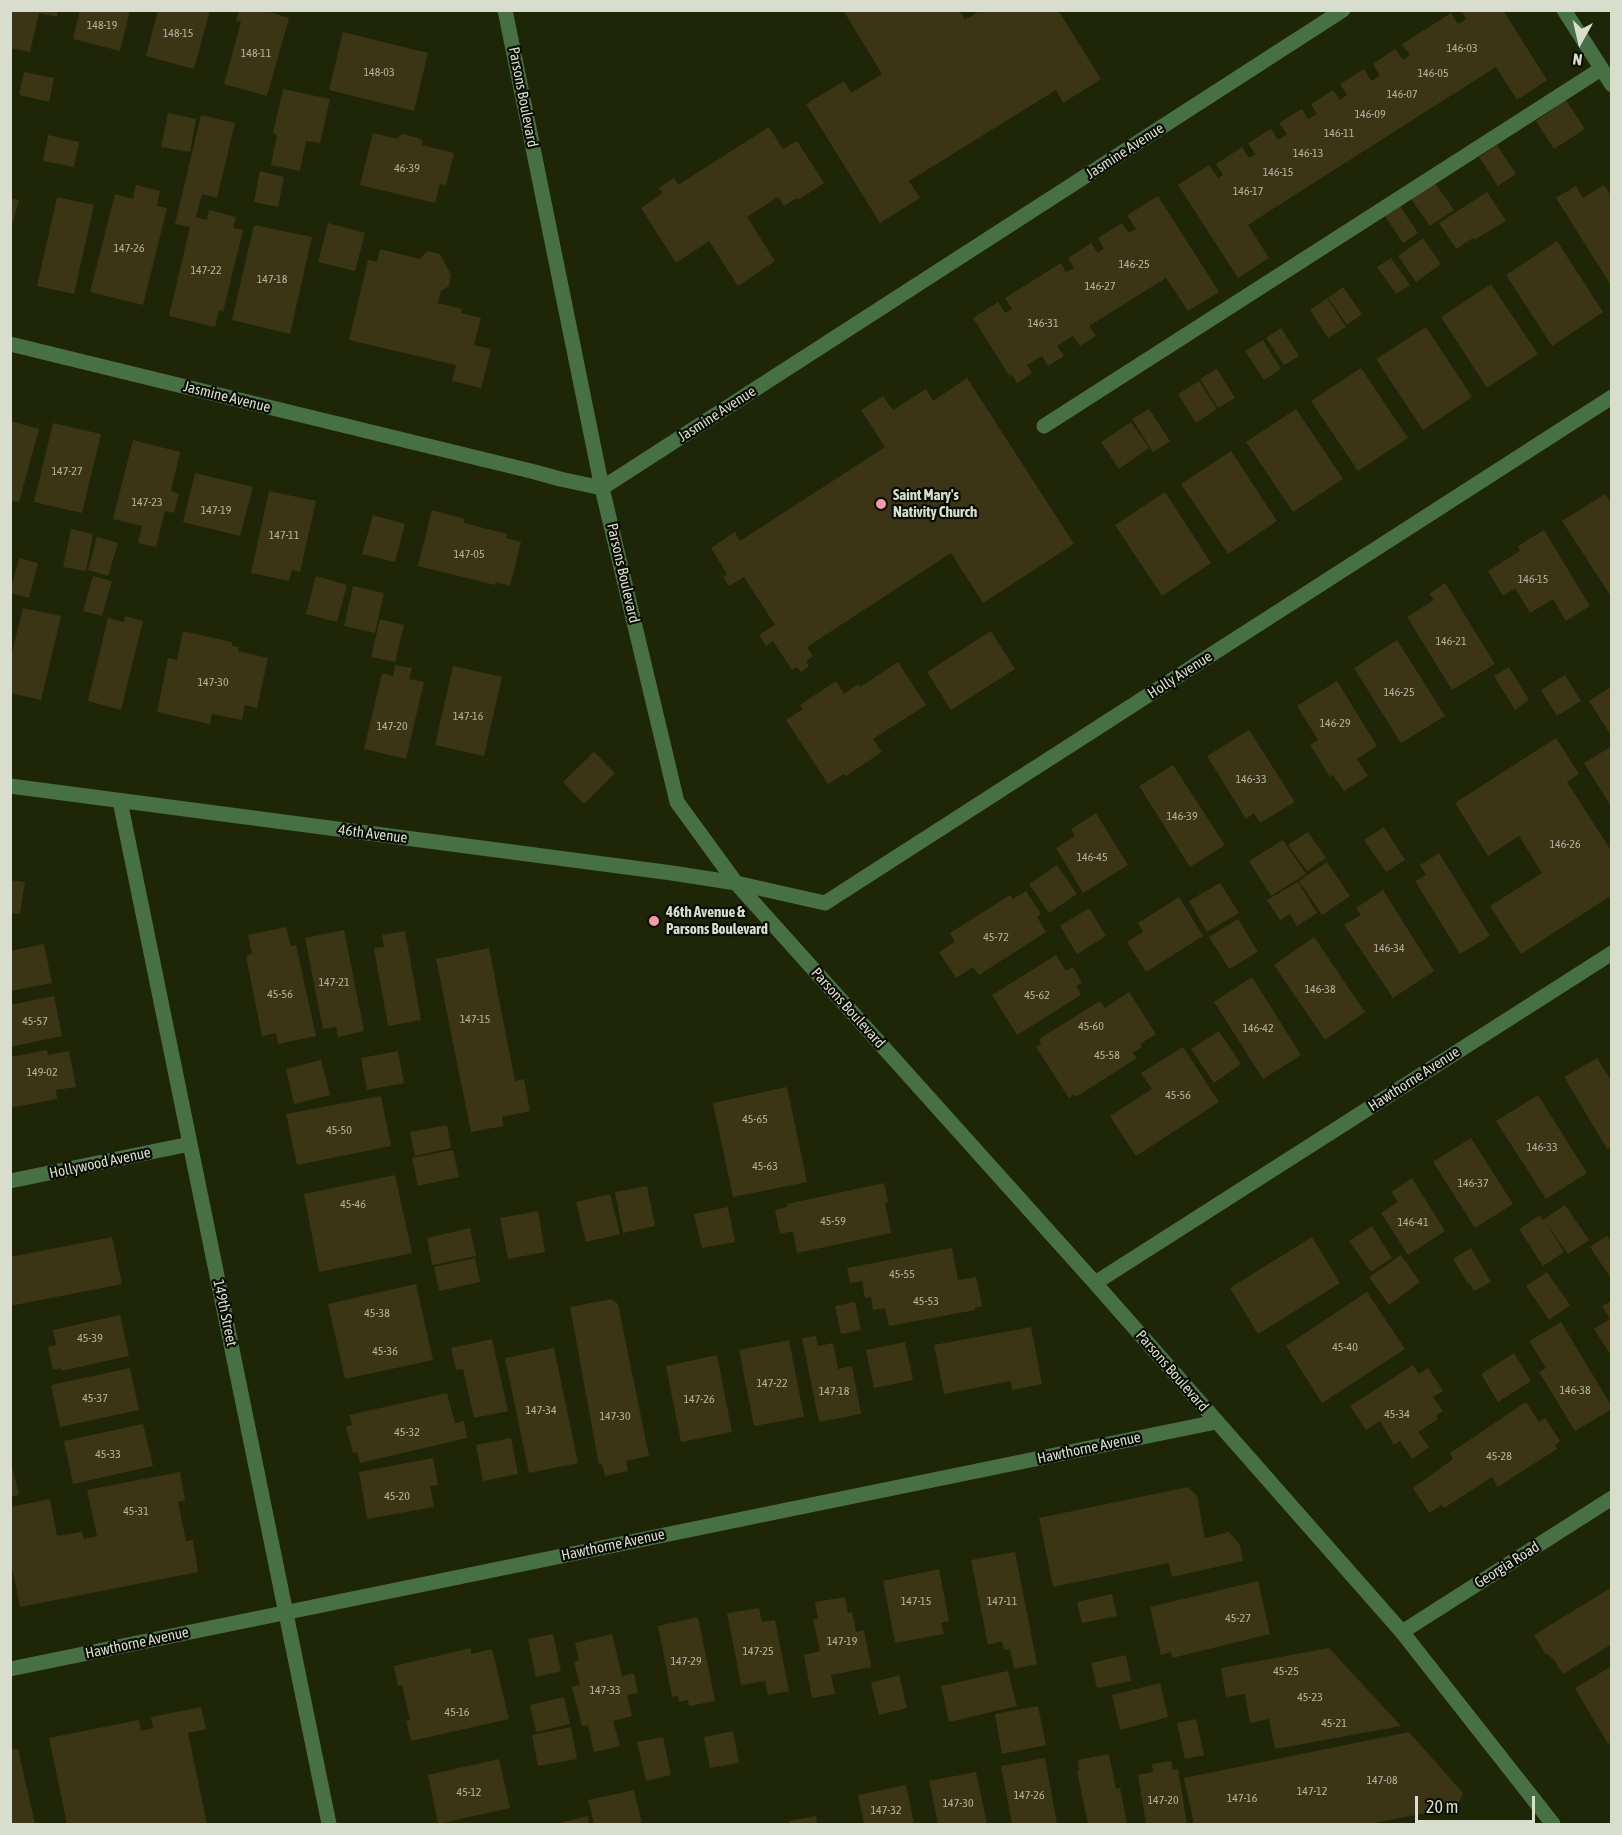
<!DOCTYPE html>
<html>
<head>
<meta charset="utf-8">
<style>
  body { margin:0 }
  #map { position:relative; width:1622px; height:1835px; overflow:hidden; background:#1f2608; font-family:"Asap Condensed",sans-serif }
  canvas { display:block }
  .frame { position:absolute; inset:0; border:12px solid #d8ddcc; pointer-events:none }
  .north { position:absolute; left:1550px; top:12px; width:60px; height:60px; -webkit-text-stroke:4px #0a0d03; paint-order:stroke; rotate:188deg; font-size:16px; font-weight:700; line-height:24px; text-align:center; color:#d8ddcc }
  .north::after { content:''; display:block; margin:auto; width:21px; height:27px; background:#d8ddcc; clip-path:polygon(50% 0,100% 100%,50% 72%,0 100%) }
  .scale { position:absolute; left:1415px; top:1796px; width:120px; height:27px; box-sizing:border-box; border:3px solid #d8ddcc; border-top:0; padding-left:8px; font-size:18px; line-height:21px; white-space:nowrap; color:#d8ddcc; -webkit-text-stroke:4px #0a0d03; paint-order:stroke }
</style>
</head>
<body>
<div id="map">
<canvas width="1622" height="1835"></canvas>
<div class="frame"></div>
<div class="north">N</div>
<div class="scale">20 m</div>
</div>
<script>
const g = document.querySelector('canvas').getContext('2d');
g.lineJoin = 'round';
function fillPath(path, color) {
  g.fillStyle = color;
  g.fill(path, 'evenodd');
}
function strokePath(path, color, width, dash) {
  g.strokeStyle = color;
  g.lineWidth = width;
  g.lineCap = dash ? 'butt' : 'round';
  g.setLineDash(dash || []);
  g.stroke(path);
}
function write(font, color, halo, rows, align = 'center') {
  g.font = font + ' "Asap Condensed",sans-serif';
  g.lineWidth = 4.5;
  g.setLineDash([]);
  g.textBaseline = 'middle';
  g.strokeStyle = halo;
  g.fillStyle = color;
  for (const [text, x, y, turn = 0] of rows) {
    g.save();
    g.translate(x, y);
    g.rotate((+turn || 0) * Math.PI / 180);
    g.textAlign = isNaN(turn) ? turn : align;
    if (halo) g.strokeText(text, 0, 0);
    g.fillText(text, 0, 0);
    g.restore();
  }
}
fillPath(new Path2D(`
  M10,10H58L57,17L39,13L30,52L10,48Z
  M80,10H130L120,51L73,39Z
  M158,10H210L194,69L146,56Z
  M239,10H263L289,18L267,96L224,84L241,22L236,21Z
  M843,10H959L965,20L981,10H1058L1101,79L1063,103L1056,90L909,181L920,198L880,223L806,104L844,81L851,93L882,74Z
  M1461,10H1503L1547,80L1517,100L1496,67L1279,205L1248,225L1269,258L1238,278L1178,185L1209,165L1218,178L1223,175L1216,164L1242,147L1249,158L1255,154L1248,143L1271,129L1278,140L1287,134L1279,123L1302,109L1308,119L1317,114L1311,104L1333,90L1340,100L1347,95L1340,84L1364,69L1371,81L1380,76L1373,64L1395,49L1403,60L1410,55L1402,44L1451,13L1458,24L1466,19Z
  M343,32L428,53L414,111L329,90Z
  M24,72L54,78L49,102L19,95Z
  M283,89L330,99L320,143L306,141L300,171L271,165L277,135L273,133Z
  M1566,100L1585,129L1554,149L1536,121Z
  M168,113L196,119L190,152L161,147Z
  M201,115L235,123L217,198L202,194L196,217L207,220L209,210L236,217L233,228L243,230L223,312L219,310L215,327L169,316L190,227L175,224Z
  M769,127L783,149L797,141L824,183L798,200L797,198L784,206L778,197L747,217L775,261L738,286L709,241L676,263L641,208L663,193L659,188L674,178L678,185Z
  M373,133L398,139L399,136L403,134L418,138L423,141L422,145L454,153L446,185L440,184L435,203L360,185Z
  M48,135L79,142L74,167L43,161Z
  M1497,145L1516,174L1498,186L1479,157Z
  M260,171L284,177L278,207L254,202Z
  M1435,183L1454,210L1430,226L1411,199Z
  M136,185L160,191L157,206L167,208L143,305L90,292L115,194L133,199Z
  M1604,185L1612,197V287L1556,198L1576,186L1583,198Z
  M1487,192L1506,221L1474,240L1473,238L1456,249L1439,223Z
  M1158,196L1219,292L1188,311L1166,278L1089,326L1096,336L1080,346L1073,336L1057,346L1064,356L1048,366L1042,356L1027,365L1032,373L1017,383L1012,375L1010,377L973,318L998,302L1005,313L1012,309L1005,298L1061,263L1066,272L1074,268L1068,258L1091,243L1098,253L1104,249L1098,238L1122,223L1129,233L1136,229L1127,215Z
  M57,197L94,205L74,294L37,286Z
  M10,198L19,200L11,228H10Z
  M1398,203L1418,233L1403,243L1383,213Z
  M328,223L365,233L355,271L318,262Z
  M254,225L312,237L290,334L232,320Z
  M1423,238L1441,264L1416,282L1398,256Z
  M1557,241L1603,312L1552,346L1506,275Z
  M380,249L420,259L427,251L440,254L451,275L449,286L441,291L438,303L462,309L461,313L481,318L474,345L491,349L481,388L452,381L456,365L349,340L368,260L377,262Z
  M1391,258L1410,285L1396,294L1377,267Z
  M1491,284L1538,354L1487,388L1441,317Z
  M1343,287L1362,314L1347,325L1328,298Z
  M1327,298L1346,327L1328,338L1310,310Z
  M1426,327L1472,397L1423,430L1376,359Z
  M1281,328L1299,356L1284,365L1266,338Z
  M1263,340L1281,369L1264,380L1245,351Z
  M1361,368L1408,438L1358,471L1311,401Z
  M1217,369L1235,398L1218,408L1200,379Z
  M967,378L1074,544L983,603L951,553L807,647L813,656L806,662L809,666L801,672L797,667L792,670L773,641L766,646L759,635L775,625L744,577L729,586L723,577L727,574L711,548L735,532L740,541L885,447L861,410L883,396L893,410L926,389L933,401Z
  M1199,381L1217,409L1196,423L1178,394Z
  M1149,409L1170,441L1153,452L1132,419Z
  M1296,409L1343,479L1293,512L1246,442Z
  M10,421L39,429L19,502L10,500Z
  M1131,422L1149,448L1119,469L1101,442Z
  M53,423L101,434L82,513L34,502Z
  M133,440L180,452L171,491L179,494L174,513L165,511L156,547L138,543L142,526L113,519Z
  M1231,451L1277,521L1228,554L1181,484Z
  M195,473L253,487L240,536L183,522Z
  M269,491L316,501L300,572L292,570L289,581L251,573Z
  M1165,492L1211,563L1162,596L1115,525Z
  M1605,494L1612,504V598L1562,521Z
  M432,510L465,519L464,523L507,534L506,538L521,542L510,586L496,582L495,585L418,566Z
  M373,515L405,524L395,562L362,554Z
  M71,529L93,534L86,571L63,567Z
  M1544,530L1590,606L1566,621L1553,599L1530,613L1515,588L1503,596L1488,571L1520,551L1518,546Z
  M97,537L118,543L108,576L88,570Z
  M19,558L38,563L29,598L10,593Z
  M93,576L112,581L102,616L83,611Z
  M316,576L347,585L337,622L306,614Z
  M1445,583L1495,664L1452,690L1407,617L1434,600L1429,594Z
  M353,586L384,593L375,633L344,626Z
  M23,608L61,616L41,700L10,693V660Z
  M125,616L143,621L121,710L88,701L108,618L124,622Z
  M380,619L404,625L395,662L371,657Z
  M183,631L232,642V646L239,647L238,651L268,658L257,708L245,705L242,720L212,714L210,724L157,712L168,658L177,660Z
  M991,631L1015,669L951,710L927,672Z
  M1397,640L1445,716L1401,743L1354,668Z
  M898,662L926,705L873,739L882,752L846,776L844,774L828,784L786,720L803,709L800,705L836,681L844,694L858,684L860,687Z
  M395,665L412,668L409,679L424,682L406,759L364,749L382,673L393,676Z
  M453,666L502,677L484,756L435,745Z
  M1509,667L1529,700L1515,710L1494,676Z
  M1565,675L1581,701L1557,716L1541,690Z
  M1337,681L1377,746L1357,759L1368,776L1344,791L1333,775L1330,777L1310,745L1318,740L1297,706Z
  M1609,688L1612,691V737L1589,701Z
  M1249,730L1295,802L1260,823L1254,813L1246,819L1207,756Z
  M1556,738L1579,774L1567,782L1612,852V895L1521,954L1490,906L1542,873L1519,836L1488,856L1455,803Z
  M1612,746V808L1584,763Z
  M594,752L615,773L584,804L563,782Z
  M1173,765L1225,845L1190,867L1139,786Z
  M1096,813L1128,865L1083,893L1056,848L1075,836L1071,829Z
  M1384,827L1405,860L1386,872L1364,840Z
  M1308,832L1326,858L1307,871L1288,845Z
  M1283,840L1306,874L1271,896L1249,861Z
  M1439,853L1490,936L1460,954L1415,881L1426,875L1420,865Z
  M1327,862L1350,896L1322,915L1299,881Z
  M1057,865L1077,894L1049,913L1029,884Z
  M10,880L25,882L20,914L10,913Z
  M1298,882L1317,913L1297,926L1290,914L1280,920L1267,900Z
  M1220,883L1239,913L1207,932L1189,901Z
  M1383,890L1434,971L1393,998L1344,925L1361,915L1356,908Z
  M1026,891L1041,914L1037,917L1046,932L979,975L973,967L956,978L939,952L955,942L950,933L1010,895L1013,899Z
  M1179,897L1203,936L1146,972L1127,942L1143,932L1138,923Z
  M1089,908L1106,936L1077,954L1060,926Z
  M1238,919L1258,952L1229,969L1209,937Z
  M286,927L291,946L296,945L316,1036L278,1044L276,1033L262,1036L246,956L252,954L248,935Z
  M344,930L364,1031L338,1037L336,1027L323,1029L305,938Z
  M405,931L421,1020L388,1026L374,948L384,947L382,935Z
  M1314,937L1365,1012L1325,1040L1274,965Z
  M44,944L52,983L10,991V951Z
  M489,948L515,1081L524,1079L530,1111L502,1117L503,1126L471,1132L436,959Z
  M1056,955L1066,971L1073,967L1082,983L1076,986L1081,995L1017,1035L992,995Z
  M1252,977L1301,1055L1263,1079L1214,1002Z
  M1129,992L1156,1034L1140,1044L1142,1047L1133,1053L1137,1058L1076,1097L1074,1094L1069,1098L1036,1047L1041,1044L1039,1039L1100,1001L1105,1008Z
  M54,996L62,1036L10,1047V1005Z
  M1219,1031L1241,1064L1214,1083L1191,1049Z
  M1183,1047L1219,1102L1136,1156L1110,1116L1152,1089L1141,1073Z
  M47,1050L48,1055L69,1051L76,1087L56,1090L57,1099L10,1108V1057Z
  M398,1051L404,1083L367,1090L361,1058Z
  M1597,1058L1612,1082V1146L1607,1149L1564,1077Z
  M321,1060L330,1095L294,1104L286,1069Z
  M787,1087L807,1182L733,1197L713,1103Z
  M1538,1095L1587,1173L1546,1199L1496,1121Z
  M381,1096L391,1146L297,1165L286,1114Z
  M447,1125L451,1148L415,1156L410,1132Z
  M1471,1138L1513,1204L1475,1228L1433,1162Z
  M453,1150L459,1177L418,1186L412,1158Z
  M395,1175L412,1253L319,1272L304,1194Z
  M1412,1178L1445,1231L1408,1255L1381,1213L1398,1202L1391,1192Z
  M884,1183L888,1202L885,1203L891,1233L797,1253L793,1231L780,1234L775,1210L787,1207V1204Z
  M647,1186L655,1226L623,1233L615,1192Z
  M610,1194L620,1234L586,1242L576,1202Z
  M1565,1205L1589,1240L1568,1254L1545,1221L1564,1252L1543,1266L1519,1229L1540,1215L1543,1220Z
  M728,1207L735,1242L702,1248L694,1214Z
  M538,1211L545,1252L508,1259L500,1218Z
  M1372,1226L1392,1258L1371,1272L1349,1241Z
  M470,1228L476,1256L432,1265L427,1238Z
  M1607,1236L1612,1243V1280L1590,1247Z
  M112,1237L122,1284L10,1306V1257Z
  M1312,1237L1340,1283L1258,1334L1230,1288Z
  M952,1248L958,1280L976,1277L982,1306L975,1308V1310L889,1326L885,1308L873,1310L871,1297L865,1298L862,1281L850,1283L847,1268Z
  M1471,1248L1491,1282L1474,1291L1469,1283L1468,1284L1453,1259Z
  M1401,1255L1420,1282L1389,1305L1369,1277Z
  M475,1258L480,1282L439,1291L434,1267Z
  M1547,1272L1570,1305L1549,1320L1526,1286Z
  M416,1284L433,1360L345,1379L328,1304Z
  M1367,1292L1405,1349L1322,1403L1286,1346Z
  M611,1299L618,1304L649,1456L626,1461L628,1471L605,1476L602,1464L599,1465L570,1307Z
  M1612,1301V1357L1594,1329L1610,1319L1602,1306Z
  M855,1302L861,1330L841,1334L835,1306Z
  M120,1315L129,1356L61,1371V1368L53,1370L48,1347L56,1345L53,1330Z
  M1561,1322L1612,1407V1409L1575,1431L1539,1372L1546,1368L1529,1341Z
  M1031,1327L1042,1384L1012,1390L1011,1381L944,1394L934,1345Z
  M816,1336L818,1346L833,1343L838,1369L852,1366L861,1414L819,1422L802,1338Z
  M492,1339L508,1411L474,1418L463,1369L456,1370L451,1348Z
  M789,1340L804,1417L754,1426L739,1350Z
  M905,1342L913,1380L874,1388L866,1350Z
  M554,1348L578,1463L529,1473L505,1358Z
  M1514,1353L1531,1381L1498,1402L1481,1374Z
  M717,1355L732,1432L681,1442L666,1366Z
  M1413,1365L1419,1374L1428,1368L1443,1391L1433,1397L1443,1411L1436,1416L1438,1419L1418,1432L1429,1447L1412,1459L1400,1441L1394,1445L1380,1421L1366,1430L1350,1406Z
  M130,1368L139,1410L60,1427L51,1385Z
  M447,1393L455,1423L464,1421L467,1438L360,1463L357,1452L353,1453L346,1427L352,1425L349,1415Z
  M1526,1402L1539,1422L1545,1418L1560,1441L1555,1445L1557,1449L1498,1487L1492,1477L1444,1508L1442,1505L1429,1513L1413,1488L1453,1459L1450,1453Z
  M142,1424H143L153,1466L73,1484L64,1441Z
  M511,1438L518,1474L483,1481L476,1445Z
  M433,1458L438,1485L430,1486L434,1507L367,1519L359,1472Z
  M10,1459L19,1495L10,1497Z
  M180,1472L185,1500L178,1502L186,1541L193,1540L198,1572L20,1607L10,1558V1507L50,1499L57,1536L82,1532L84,1539L97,1536L87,1490Z
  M1188,1487L1197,1496L1205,1538L1229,1532L1240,1545L1243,1561L1172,1577L1169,1563L1053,1587L1039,1518Z
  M1015,1552L1037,1664L1014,1669L1010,1649L1004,1650L1002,1641L988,1645L971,1560Z
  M939,1569L949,1621L941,1623L944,1634L895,1643L883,1581Z
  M1258,1581L1270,1634L1172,1658L1171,1652L1161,1655L1150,1607Z
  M1612,1587V1644L1563,1674L1554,1660L1548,1654L1546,1655L1534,1635Z
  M1112,1594L1117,1616L1082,1623L1077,1602Z
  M845,1597L848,1613L852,1612L856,1632L864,1630L871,1667L831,1675L835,1694L812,1698L804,1655L820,1651L813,1619H818L815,1602Z
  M759,1608L762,1622L775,1620L789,1691L768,1695L765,1681L741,1685L727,1613Z
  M698,1617L715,1701L689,1706L688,1700L679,1702L678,1696L672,1697L658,1626Z
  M553,1634L561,1671L536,1677L528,1639Z
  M612,1634L622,1676L634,1673L638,1693L627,1695L632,1716L613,1721L620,1746L594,1752L588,1725L582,1726L572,1687L580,1685L574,1662L579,1660L575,1643Z
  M471,1648V1654L492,1649L509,1719L411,1741L406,1721L410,1720L402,1685L398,1686L394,1666Z
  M1329,1648L1401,1726L1275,1749L1269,1719L1250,1723L1245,1694L1226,1697L1221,1668Z
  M1126,1655L1131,1681L1097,1688L1091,1663Z
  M1612,1666V1742L1608,1744L1575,1688Z
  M1008,1671L1017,1706L949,1722L941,1686Z
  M899,1675L907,1708L879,1715L871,1683Z
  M1160,1683L1168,1717L1120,1730L1112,1695Z
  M564,1697L570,1724L536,1732L530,1705Z
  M1038,1706L1046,1745L1002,1754L995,1714Z
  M201,1707L206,1729L188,1733L207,1824H67L49,1738L139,1720L141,1731L153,1728L151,1717Z
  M1196,1719L1204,1755L1185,1759L1177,1723Z
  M571,1727L577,1759L538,1766L532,1735Z
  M733,1731L739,1763L710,1768L704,1737Z
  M1409,1732L1463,1793L1457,1807L1369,1824H1194L1184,1778Z
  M663,1737L671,1775L646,1781L637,1742Z
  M18,1749L35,1824H10V1750Z
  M1109,1754L1116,1789L1120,1788L1127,1824H1088L1077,1771H1079L1078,1760Z
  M1045,1758L1057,1824H1012L1001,1766Z
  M499,1759L510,1808L438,1824L428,1775Z
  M1171,1761L1173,1770L1178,1769L1187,1824H1146L1138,1775L1153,1772L1152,1764Z
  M976,1772L987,1824H938L929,1781Z
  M906,1785L914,1824H864L858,1795Z
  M634,1790L642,1824H594L588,1800Z
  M588,1816L589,1824H555Z
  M816,1816L817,1824H790L789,1821Z`), '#3b3415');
strokePath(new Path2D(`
  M505,10L602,488L677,802L736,883L1095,1283L1402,1632L1553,1824
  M1564,10L1612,85
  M10,344L535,472L560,479L602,488L1343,10
  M1044,426L1601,69
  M10,786L672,873L736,883L825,903L1612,397
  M120,801L329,1824
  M10,1181L190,1144
  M1095,1283L1612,953
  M1402,1632L1612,1498
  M10,1669L1216,1422`), '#477145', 15);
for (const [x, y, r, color] of [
  [881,504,6,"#f39aab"],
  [654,921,6,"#f39aab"]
]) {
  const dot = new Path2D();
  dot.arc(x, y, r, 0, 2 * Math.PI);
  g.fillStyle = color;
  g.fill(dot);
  strokePath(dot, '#0a0d03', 2);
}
write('12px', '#b1b39e', null, [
  ["148-19",102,25],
  ["148-15",178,33],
  ["146-03",1462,48],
  ["148-11",256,53],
  ["148-03",379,72],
  ["146-05",1433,73],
  ["146-07",1402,94],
  ["146-09",1370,114],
  ["146-11",1339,133],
  ["146-13",1308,153],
  ["46-39",407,168],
  ["146-15",1278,172],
  ["146-17",1248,191],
  ["147-26",129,248],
  ["146-25",1134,264],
  ["147-22",206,270],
  ["147-18",272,279],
  ["146-27",1100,286],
  ["146-31",1043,323],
  ["147-27",67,471],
  ["147-23",147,502],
  ["147-19",216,510],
  ["147-11",284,535],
  ["147-05",469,554],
  ["146-15",1533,579],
  ["146-21",1451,641],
  ["147-30",213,682],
  ["146-25",1399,692],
  ["147-16",468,716],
  ["146-29",1335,723],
  ["147-20",392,726],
  ["146-33",1251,779],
  ["146-39",1182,816],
  ["146-26",1565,844],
  ["146-45",1092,857],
  ["45-72",996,937],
  ["146-34",1389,948],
  ["147-21",334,982],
  ["146-38",1320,989],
  ["45-56",280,994],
  ["45-62",1037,995],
  ["147-15",475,1019],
  ["45-57",35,1021],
  ["45-60",1091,1026],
  ["146-42",1258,1028],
  ["45-58",1107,1055],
  ["149-02",42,1072],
  ["45-56",1178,1095],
  ["45-65",755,1119],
  ["45-50",339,1130],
  ["146-33",1542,1147],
  ["45-63",765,1166],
  ["146-37",1473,1183],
  ["45-46",353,1204],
  ["45-59",833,1221],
  ["146-41",1413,1222],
  ["45-55",902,1274],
  ["45-53",926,1301],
  ["45-38",377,1313],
  ["45-39",90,1338],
  ["45-40",1345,1347],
  ["45-36",385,1351],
  ["147-22",772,1383],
  ["146-38",1575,1390],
  ["147-18",834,1391],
  ["45-37",95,1398],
  ["147-26",699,1399],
  ["147-34",541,1410],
  ["45-34",1397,1414],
  ["147-30",615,1416],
  ["45-32",407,1432],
  ["45-33",108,1454],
  ["45-28",1499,1456],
  ["45-20",397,1496],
  ["45-31",136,1511],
  ["147-15",916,1601],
  ["147-11",1002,1601],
  ["45-27",1238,1618],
  ["147-19",842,1641],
  ["147-25",758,1651],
  ["147-29",686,1661],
  ["45-25",1286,1671],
  ["147-33",605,1690],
  ["45-23",1310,1697],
  ["45-16",457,1712],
  ["45-21",1334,1723],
  ["147-08",1382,1780],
  ["147-12",1312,1791],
  ["45-12",469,1792],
  ["147-26",1029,1795],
  ["147-16",1242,1798],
  ["147-20",1163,1800],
  ["147-30",958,1803],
  ["147-32",886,1810]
]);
write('15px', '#d8ddcc', '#0a0d03', [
  ["Parsons Boulevard",523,97,79],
  ["Jasmine Avenue",1125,151,-33],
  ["Jasmine Avenue",227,397,14],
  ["Jasmine Avenue",717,414,-33],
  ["Parsons Boulevard",623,573,77],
  ["Holly Avenue",1180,675,-33],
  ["46th Avenue",373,834,7],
  ["Parsons Boulevard",848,1008,48],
  ["Hawthorne Avenue",1414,1079,-33],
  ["Hollywood Avenue",100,1163,-12],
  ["149th Street",225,1313,78],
  ["Parsons Boulevard",1172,1371,49],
  ["Hawthorne Avenue",1089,1448,-12],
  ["Hawthorne Avenue",613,1545,-12],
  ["Georgia Road",1507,1565,-32],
  ["Hawthorne Avenue",137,1643,-12]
]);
write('bold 15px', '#d8ddcc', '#0a0d03', [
  ["Saint Mary's",893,495],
  ["Nativity Church",893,512],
  ["46th Avenue &",666,912],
  ["Parsons Boulevard",666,929]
], 'left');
</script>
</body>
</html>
